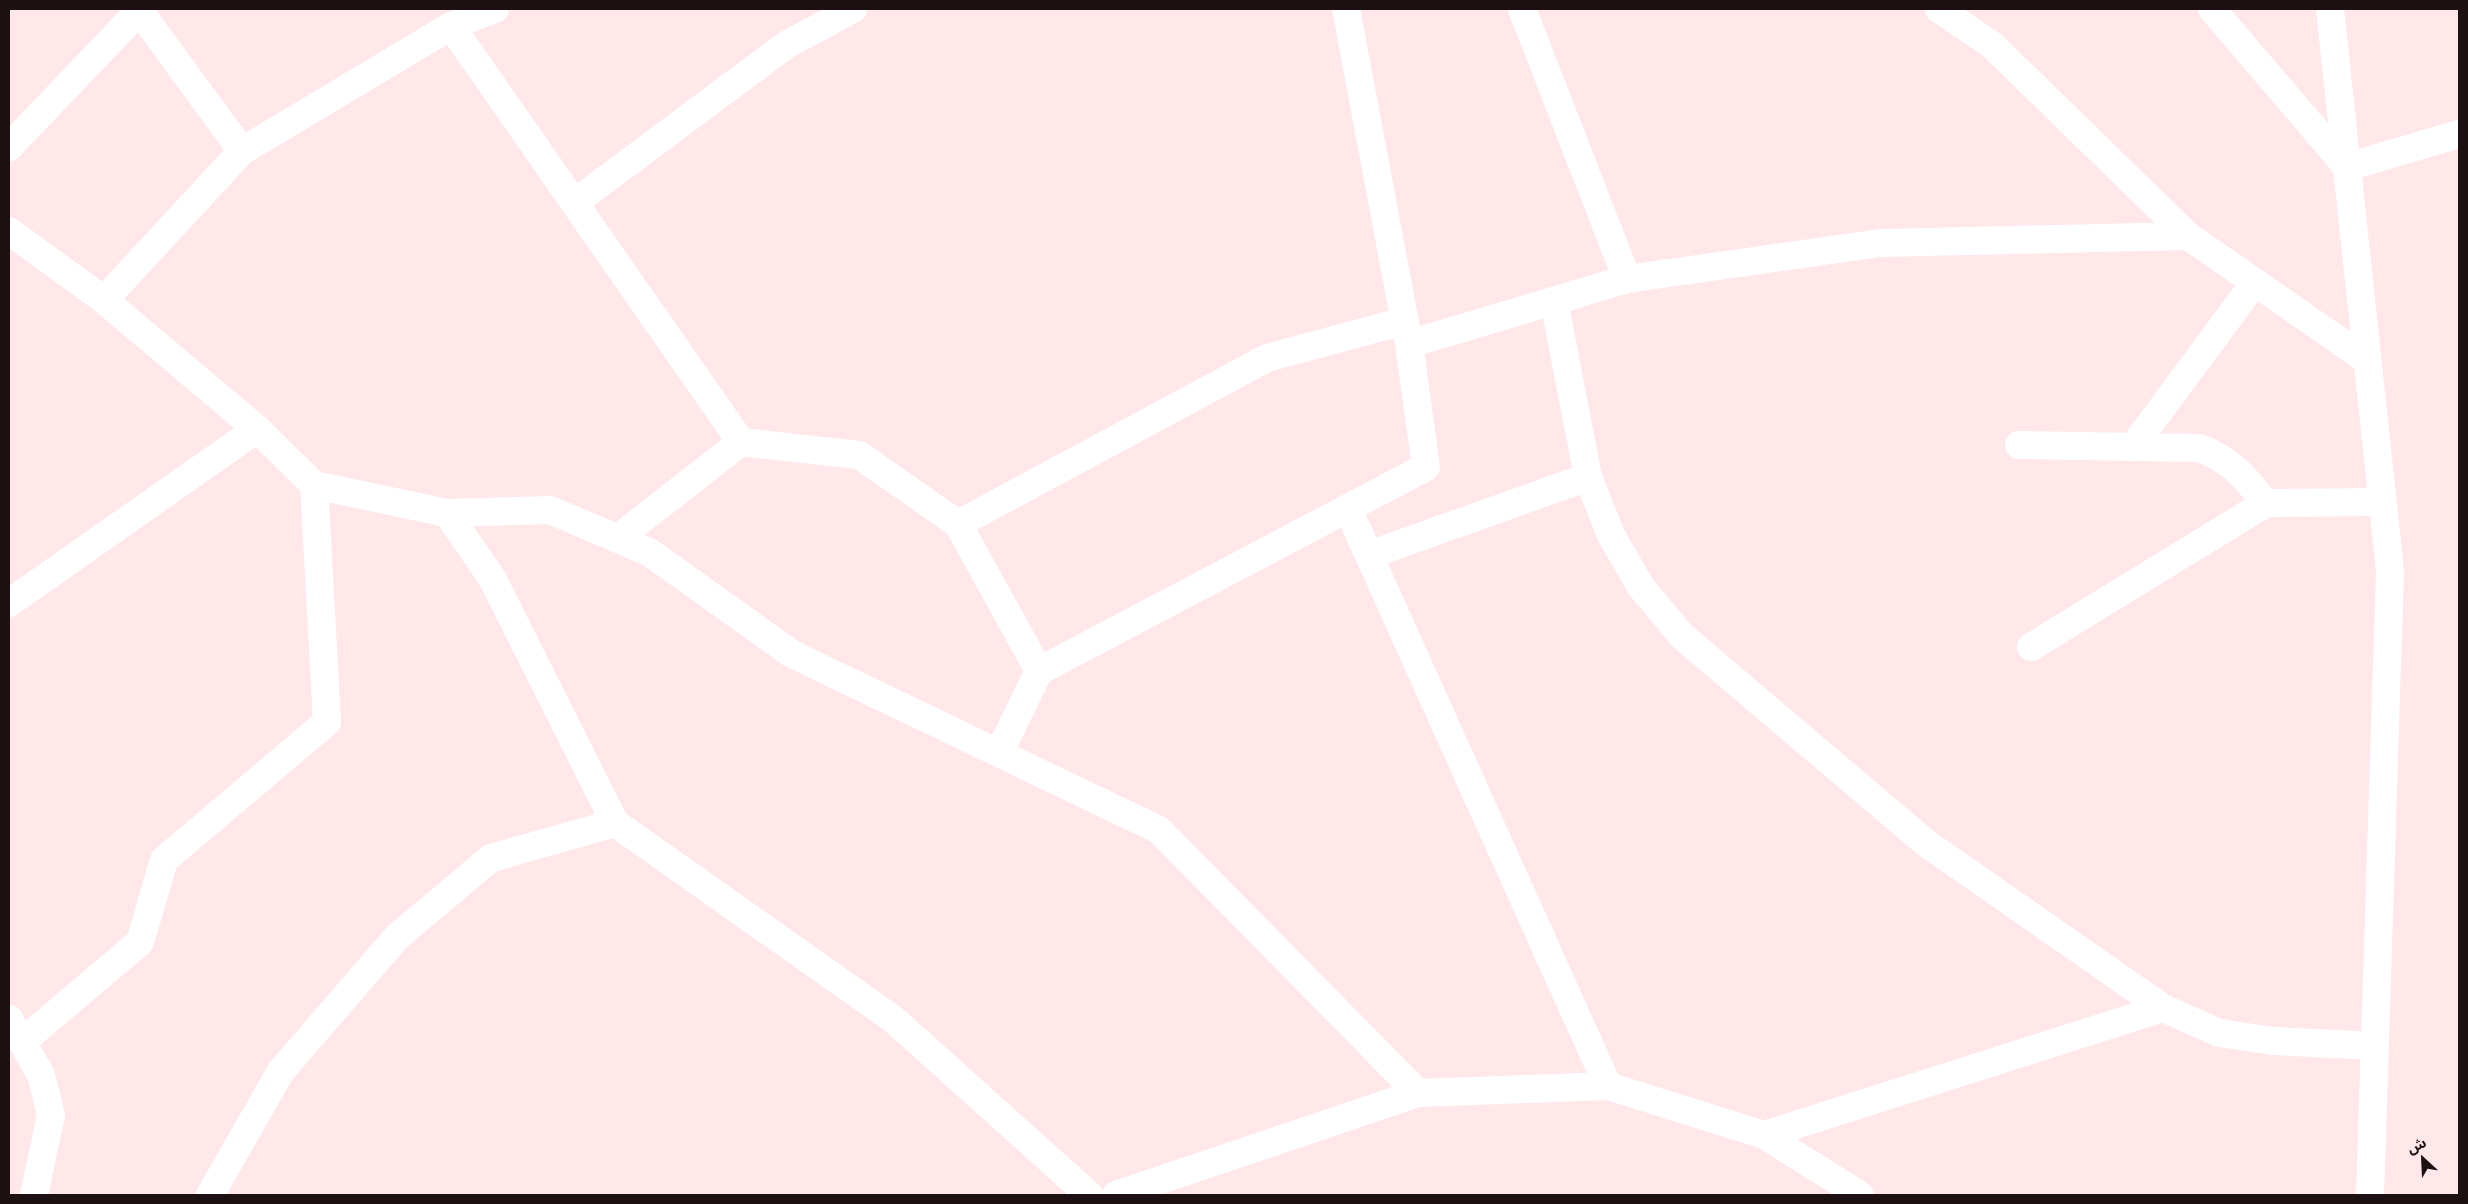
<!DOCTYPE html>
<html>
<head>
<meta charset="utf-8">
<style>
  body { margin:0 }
  #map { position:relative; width:2468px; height:1204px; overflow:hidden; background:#ffe7ea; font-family:Jost,"Noto Sans Arabic",sans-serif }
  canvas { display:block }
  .frame { position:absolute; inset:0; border:10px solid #1d1012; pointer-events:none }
  .north { position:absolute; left:2398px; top:1134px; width:50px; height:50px; -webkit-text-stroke:4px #ffe7ea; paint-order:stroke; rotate:335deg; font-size:14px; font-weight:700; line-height:20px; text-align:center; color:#1d1012 }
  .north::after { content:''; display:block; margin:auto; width:18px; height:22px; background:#1d1012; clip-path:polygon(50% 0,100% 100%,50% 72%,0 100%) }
</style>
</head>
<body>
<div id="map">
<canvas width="2468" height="1204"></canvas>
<div class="frame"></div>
<div class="north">ش</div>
</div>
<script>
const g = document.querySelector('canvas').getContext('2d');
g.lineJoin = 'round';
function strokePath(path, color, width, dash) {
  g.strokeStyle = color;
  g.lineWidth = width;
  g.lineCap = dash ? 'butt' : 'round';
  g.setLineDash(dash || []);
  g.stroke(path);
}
strokePath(new Path2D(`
  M138,9L242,151
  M1522,9L1627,279
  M1939,9L1992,45L2188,236L2367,360
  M2212,9L2347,167L2459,134
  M451,26L741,442
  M9,147L139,11
  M574,203L786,45L853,9
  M9,231L104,300L257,429L314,485L447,513L550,510L649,552L792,654L1159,830L1418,1093
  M104,300L242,151L451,26L495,9
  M1554,301L1588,477L1611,535L1641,587L1682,636L1926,843L2163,1008L2219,1033L2274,1041L2374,1046
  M1409,344L1627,279L1880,243L2188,236
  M2019,445L2199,448C2232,460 2244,477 2266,503
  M2133,447L2255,282
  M1348,509L1608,1086
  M447,513L492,578L615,823L893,1019L1089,1195
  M958,524L1267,358L1404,321
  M618,538L741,442L859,455L958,524L1039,671
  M1369,555L1588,477
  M9,603L257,429
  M2031,647L2266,503L2382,502
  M999,753L1039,671L1426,467L1409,344L1346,9
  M9,1019L41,1075L51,1115L34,1195
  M22,1042L140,942L164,860L327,722L314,485
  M1764,1135L2163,1008
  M210,1195L281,1071L397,937L491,858L615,823`), '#fff', 28);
strokePath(new Path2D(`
  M2330,9L2390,571L2370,1195
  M1116,1195L1418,1093L1608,1086L1764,1135L1860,1195`), '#fff', 28);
</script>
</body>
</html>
